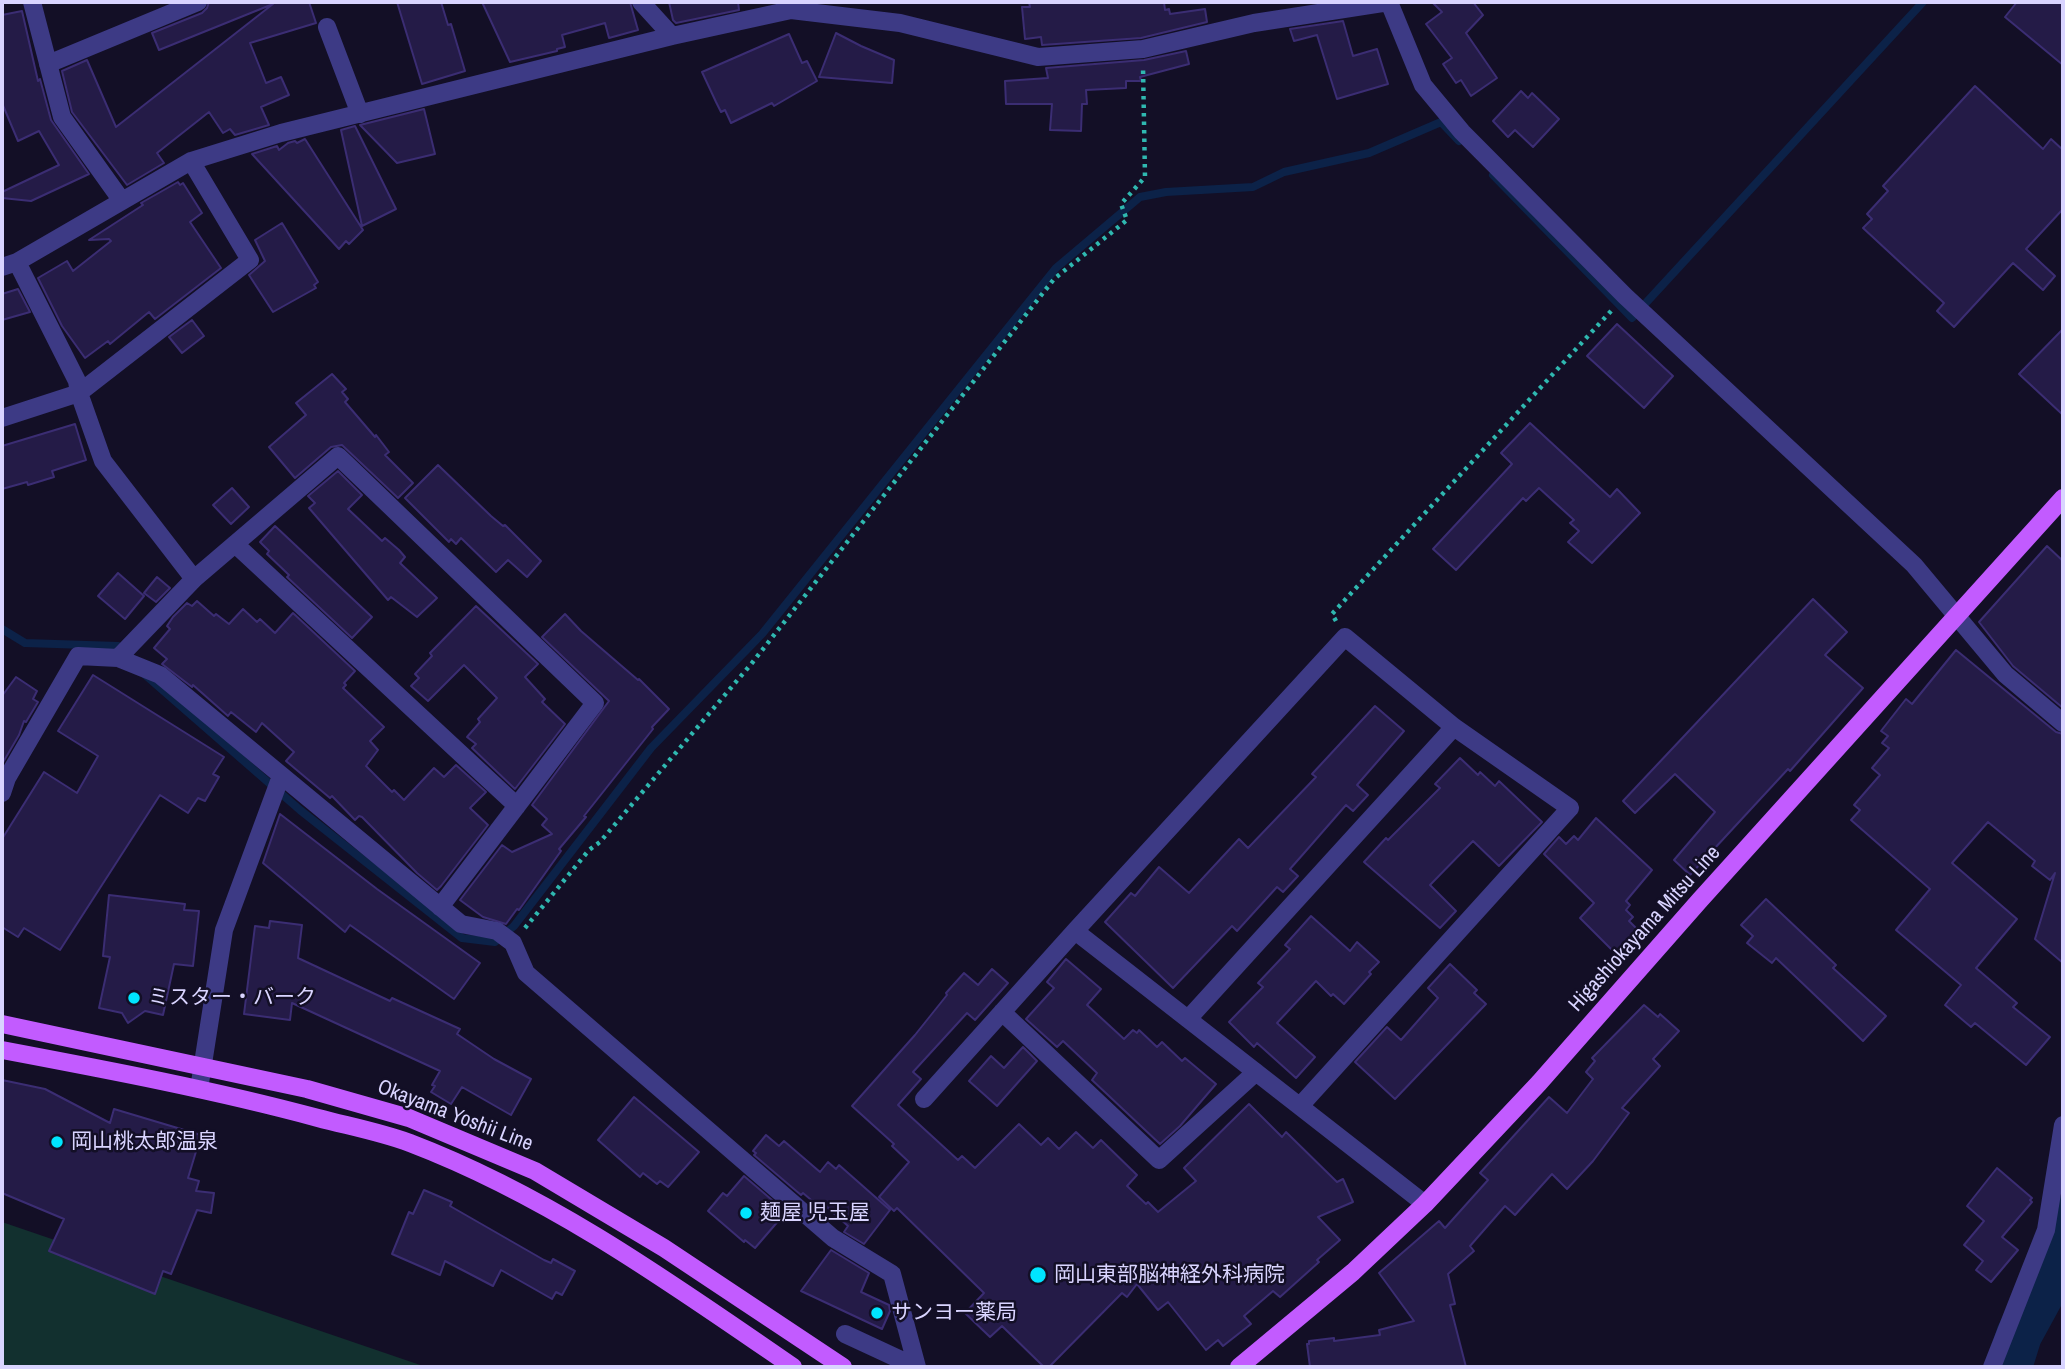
<!DOCTYPE html>
<html>
<head>
<meta charset="utf-8">
<style>
  body { margin:0 }
  #map { position:relative; width:2065px; height:1369px; overflow:hidden; background:#130f26; font-family:"Archivo Narrow",sans-serif }
  canvas { display:block }
  .frame { position:absolute; inset:0; border:4px solid #d9d4ff; pointer-events:none }
</style>
</head>
<body>
<div id="map">
<canvas width="2065" height="1369"></canvas>
<div class="frame"></div>
</div>
<script>
const g = document.querySelector('canvas').getContext('2d');
g.lineJoin = 'round';
function fillPath(path, color) {
  g.fillStyle = color;
  g.fill(path, 'evenodd');
}
function strokePath(path, color, width, dash) {
  g.strokeStyle = color;
  g.lineWidth = width;
  g.lineCap = dash ? 'butt' : 'round';
  g.setLineDash(dash || []);
  g.stroke(path);
}
function write(font, color, halo, rows, align = 'center') {
  g.font = font + ' "Archivo Narrow","Noto Sans JP",sans-serif';
  g.lineWidth = 5;
  g.setLineDash([]);
  g.textBaseline = 'middle';
  g.strokeStyle = halo;
  g.fillStyle = color;
  for (const [text, x, y, turn = 0] of rows) {
    g.save();
    g.translate(x, y);
    g.rotate((+turn || 0) * Math.PI / 180);
    g.textAlign = isNaN(turn) ? turn : align;
    if (halo) g.strokeText(text, 0, 0);
    g.fillText(text, 0, 0);
    g.restore();
  }
}
fillPath(new Path2D(`
  M2,1222L426,1367H2Z`), '#12302f');
strokePath(new Path2D(`
  M1493,175L1632,318L1923,2
  M2,629L25,643L118,646L125,654
  M143,673L300,810L462,938L495,942L514,926L651,748L762,634L1056,268L1140,197L1166,192L1253,187L1284,172L1369,153L1441,122L1459,141`), '#0c2248', 8);
strokePath(new Path2D(`
  M2009,1367L2019,1335L2055,1269L2063,1219`), '#0c2248', 46);
const building = new Path2D(`
  M209,2H309L316,23L250,43L266,83L281,77L289,95L261,107L269,125L235,135L230,129L223,133L209,112L157,153L164,163L127,185L72,112L62,71L87,60L116,127L273,4L159,50L152,33L202,13L207,8Z
  M397,2H441L448,25L451,24L465,71L422,84Z
  M482,2H630L638,30L609,38L605,23L562,35L565,47L557,49V51L510,62Z
  M669,2H738L739,10L676,23L673,20Z
  M1029,2H1164L1165,10L1169,9L1170,14L1205,9L1207,22L1141,38L1042,45L1041,37L1025,39L1022,7H1030Z
  M1432,2H1473L1483,15L1466,33L1497,78L1471,96L1461,80L1456,83L1443,64L1452,58L1426,24L1442,12Z
  M2017,2H2063V65L2005,17Z
  M22,11L38,81L40,79L51,120L89,174L31,201L2,198V192L59,165L39,131L18,141L2,103V15Z
  M1343,21L1353,56L1377,49L1388,84L1337,99L1317,35L1294,41L1290,29Z
  M836,33L861,46L894,60L892,83L819,77Z
  M789,34L802,63L807,61L817,81L774,106L772,103L731,123L725,110L721,112L716,102L702,72Z
  M1186,51L1189,64L1140,77L1141,81H1126V88L1086,90L1087,104H1082L1081,131L1050,130L1052,104H1006L1005,81L1048,78L1046,68L1144,60Z
  M1975,86L2043,149L2051,139L2063,150V209L2026,249L2055,276L2043,290L2013,263L1954,327L1937,311L1944,303L1863,228L1872,219L1867,214L1888,191L1883,186Z
  M1521,91L1528,98L1532,93L1559,119L1533,147L1515,130L1508,137L1493,121Z
  M424,109L435,154L397,163L360,125Z
  M355,126L396,209L362,226L341,130Z
  M305,139L363,230L349,244L346,241L339,249L252,154L277,146L279,150L288,143L295,141L297,143Z
  M178,182L180,185L183,183L202,213L190,222L221,268L155,319L149,312L110,344L108,341L85,358L62,326L38,278L67,261L73,271L111,241L109,239L89,240L143,205L141,203Z
  M282,223L318,282L314,285L316,288L273,312L249,275L265,261L255,240Z
  M18,289L30,312L2,320V294Z
  M192,320L204,336L182,353L169,337Z
  M1617,324L1673,376L1644,408L1587,356Z
  M2063,329V415L2019,374Z
  M332,374L346,389L342,392L348,399L345,402L375,437L376,435L389,452L385,455L413,483L398,498L342,445L331,447L295,478L269,447L306,415L296,403Z
  M1530,423L1610,497L1617,489L1640,513L1592,563L1568,542L1579,531L1570,523L1574,520L1539,488L1526,501L1523,498L1456,570L1433,549L1512,464L1501,453Z
  M75,424L86,460L52,471L54,477L28,485L27,482L2,489V446Z
  M438,465L491,516L503,526L505,525L541,561L527,577L508,560L496,572L461,538L456,544L451,539L449,542L405,498Z
  M338,471L362,495L348,509L382,541L385,538L399,550L405,557L400,563L437,598L417,617L391,597L388,600L309,508L315,503L308,496Z
  M232,488L249,507L231,524L213,505Z
  M275,526L372,617L352,638L287,577L289,575L267,554L269,551L260,542Z
  M2047,546L2063,561V708L2013,666L1979,622Z
  M118,573L144,596L125,619L98,596Z
  M157,577L170,588L156,602L144,593Z
  M1813,599L1847,632L1825,655L1863,688L1790,771L1788,769L1690,875L1674,860L1715,812L1675,774L1635,813L1623,801Z
  M197,601L214,616L216,614L229,624L243,609L257,622L260,619L275,633L293,613L355,671L344,683L346,685L343,688L384,727L370,741L378,750L366,766L392,792L394,790L404,800L434,768L444,777L456,765L486,792L470,808L488,825L441,886L437,890L417,873L362,817L359,816L355,820L332,796L330,798L286,761L294,752L262,723L256,732L231,712L228,716L193,685L192,687L162,664L167,659L154,648L170,629L167,626L173,617L187,603L192,606Z
  M476,606L538,664L525,677L545,699L542,702L565,724L515,789L472,748L476,744L467,737L480,722L478,719L497,698L464,665L428,701L411,686L419,678L415,674L432,656L430,653Z
  M565,614L581,631L638,680L639,679L669,709L652,727L653,729L584,816L586,817L559,849L561,851L519,910L517,909L506,924L483,917L460,900L502,845L512,852L552,834L542,825L547,819L532,805L609,701L542,637Z
  M1956,650L2056,732L2063,734V963L2035,939L2055,873L2050,880L2032,866L2035,861L1988,822L1952,863L2017,919L1976,968L2017,1003L2013,1007L2050,1037L2026,1065L1975,1023L1971,1027L1945,1005L1961,985L1896,930L1930,889L1851,820L1860,810L1854,805L1880,775L1872,768L1889,748L1882,743L1888,736L1881,731L1906,699L1912,704Z
  M93,675L224,757L213,774L219,777L205,801L198,798L188,813L160,795L60,950L24,928L18,937L2,927V839L44,772L77,793L98,756L58,731Z
  M16,677L37,691L33,699L38,702L26,722L24,721L19,735L2,764V696Z
  M1375,706L1404,731L1357,785L1368,795L1353,811L1346,805L1305,852L1290,869L1298,876L1283,892L1277,887L1237,931L1232,926L1173,988L1105,922L1131,893L1135,896L1159,867L1189,893L1239,839L1248,848L1316,777L1312,774Z
  M1460,758L1478,775L1480,772L1495,786L1499,781L1542,822L1499,866L1473,841L1430,885L1456,911L1440,928L1364,862L1386,838L1388,840L1440,788L1435,784Z
  M280,814L377,889L480,963L454,999L350,925L345,932L263,863Z
  M1596,818L1652,870L1626,901L1630,905L1626,910L1633,917L1629,921L1643,935L1620,958L1580,918L1594,903L1544,854L1559,837L1566,844L1574,836L1578,840Z
  M109,895L185,904L184,910L199,911L193,966L174,964L163,1015L145,1011L128,1023L122,1013L99,1008L110,957L103,956Z
  M1766,899L1836,965L1833,968L1886,1016L1863,1041L1776,958L1772,963L1747,943L1753,936L1741,925Z
  M1311,916L1350,951L1357,942L1379,962L1369,972L1371,974L1344,1004L1333,994L1331,996L1316,981L1277,1023L1315,1057L1296,1078L1257,1043L1254,1047L1229,1022L1263,987L1258,983L1290,949L1285,945Z
  M270,921L302,925L298,958L390,1001L392,998L460,1029L457,1034L494,1059L531,1079L511,1115L462,1087L451,1104L431,1092L435,1086L432,1085L440,1071L292,1003L290,1020L244,1014L255,926L269,928Z
  M1066,959L1101,989L1087,1005L1124,1039L1133,1030L1137,1033L1139,1030L1157,1047L1162,1042L1182,1061L1185,1058L1216,1084L1180,1126L1160,1144L1092,1080L1097,1073L1063,1041L1057,1047L1026,1019L1054,988L1047,982Z
  M1450,964L1477,990L1474,993L1486,1004L1395,1099L1355,1062L1387,1027L1401,1040L1438,998L1428,988Z
  M992,969L1008,983L975,1020L967,1013L913,1072L921,1079L898,1105L958,1160L962,1156L975,1168L1019,1124L1041,1145L1048,1138L1059,1149L1076,1132L1093,1148L1101,1140L1137,1175L1127,1186L1146,1204L1148,1202L1158,1212L1196,1181L1184,1168L1249,1104L1282,1137L1286,1132L1337,1182L1343,1179L1353,1202L1318,1217L1340,1240L1317,1260L1319,1262L1280,1297L1273,1291L1244,1316L1251,1324L1223,1346L1218,1340L1206,1350L1168,1302L1158,1310L1137,1284L1127,1297L1122,1293L1049,1367H1044L1002,1326L990,1337L965,1313L984,1293L897,1208L894,1211L879,1197L909,1162L892,1146L894,1144L852,1106L915,1035L947,995L946,993L964,973L978,985Z
  M1644,1005L1658,1017L1660,1014L1679,1031L1653,1059L1660,1066L1622,1108L1629,1113L1593,1161L1567,1189L1552,1174L1515,1215L1505,1206L1470,1246L1474,1251L1448,1274L1455,1304L1450,1305L1466,1367H1310L1307,1344H1309V1341L1334,1338V1341L1380,1335L1379,1330L1414,1321L1379,1273L1439,1221L1445,1228L1488,1180L1480,1173L1549,1097L1567,1113L1593,1079L1586,1072L1595,1061L1592,1058Z
  M1023,1047L1037,1061L997,1106L969,1081L991,1056L1004,1068Z
  M2,1080L45,1089L110,1123L114,1109L201,1135L188,1178L199,1181L196,1191L214,1193L211,1213L197,1210L171,1274L163,1271L155,1294L49,1251L64,1219L2,1193Z
  M634,1097L699,1152L668,1187L660,1181L657,1184L643,1173L640,1177L598,1140Z
  M766,1135L779,1146L784,1141L820,1172L828,1162L836,1169L839,1165L890,1210L864,1244L844,1232L848,1226L820,1201L817,1205L803,1193L801,1195L754,1155L756,1153L753,1151Z
  M1997,1168L2032,1198L2030,1200L2032,1202L2002,1237L2018,1250L1991,1282L1976,1270L1983,1261L1964,1245L1984,1221L1967,1206Z
  M744,1176L786,1212L755,1248L745,1240L744,1242L708,1211L723,1193L727,1196Z
  M424,1190L452,1202L450,1206L544,1260L551,1263L553,1259L575,1271L562,1295L556,1292L552,1299L501,1270L493,1286L445,1261L440,1275L392,1254L409,1212L413,1214Z
  M831,1250L869,1273L861,1292L889,1305L890,1311L882,1329L801,1291Z`);
fillPath(building, '#241b47');
strokePath(building, '#3b2d73', 2);
strokePath(new Path2D(`
  M1336,621L1332,614L1612,310
  M525,928L589,850L600,842L752,663L1054,279L1127,220L1121,204L1145,177L1143,67`), '#2fb8b0', 4.5, [3.5, 5]);
strokePath(new Path2D(`
  M32,2L62,117L122,201
  M641,2L672,36
  M1389,2L1423,85L1462,132L1625,296L1914,565L2005,674L2063,723
  M327,27L360,114
  M48,64L198,2
  M17,262L77,381L79,393L103,461L194,579
  M2,267L17,262L191,161L281,133L672,36L791,10L900,23L1038,57L1143,49L1254,23L1389,2
  M2,418L79,393L250,260L191,161
  M235,544L517,806
  M118,658L194,579L338,456L595,703L440,907
  M2,793L7,778L78,656L118,658L160,675L461,924L497,931L513,943L526,973L833,1238L892,1274L917,1367
  M1075,931L1425,1204
  M1002,1012L1159,1160L1256,1072
  M1188,1019L1454,727
  M199,1089L224,930L281,776
  M924,1099L1075,931L1345,637L1454,727L1570,808L1300,1106
  M845,1334L916,1367
  M1992,1367L2046,1230L2063,1125`), '#3d3a85', 18);
strokePath(new Path2D(`
  M2,1024L307,1089L409,1118L535,1171L664,1248L843,1367
  M2,1050C108,1070 214,1090 318,1118C348,1126 380,1132 410,1143C549,1196 671,1283 793,1367
  M1239,1367L1353,1272L1425,1204L1539,1083L1700,900L2063,498`), '#c25bff', 18);
for (const [x, y, r, color] of [
  [134,998,7,"#00e5ff"],
  [57,1142,7,"#00e5ff"],
  [746,1213,7,"#00e5ff"],
  [1038,1275,9,"#00e5ff"],
  [877,1313,7,"#00e5ff"]
]) {
  const dot = new Path2D();
  dot.arc(x, y, r, 0, 2 * Math.PI);
  g.fillStyle = color;
  g.fill(dot);
  strokePath(dot, '#130f26', 2.5);
}
write('21px', '#d9d4ff', '#130f26', [
  ["Higashiokayama Mitsu Line",1645,929,-48],
  ["Okayama Yoshii Line",455,1116,21]
]);
write('21px', '#d9d4ff', '#130f26', [
  ["ミスター・バーク",148,998],
  ["岡山桃太郎温泉",71,1142],
  ["麺屋 児玉屋",760,1213],
  ["岡山東部脳神経外科病院",1054,1275],
  ["サンヨー薬局",891,1313]
], 'left');
</script>
</body>
</html>
